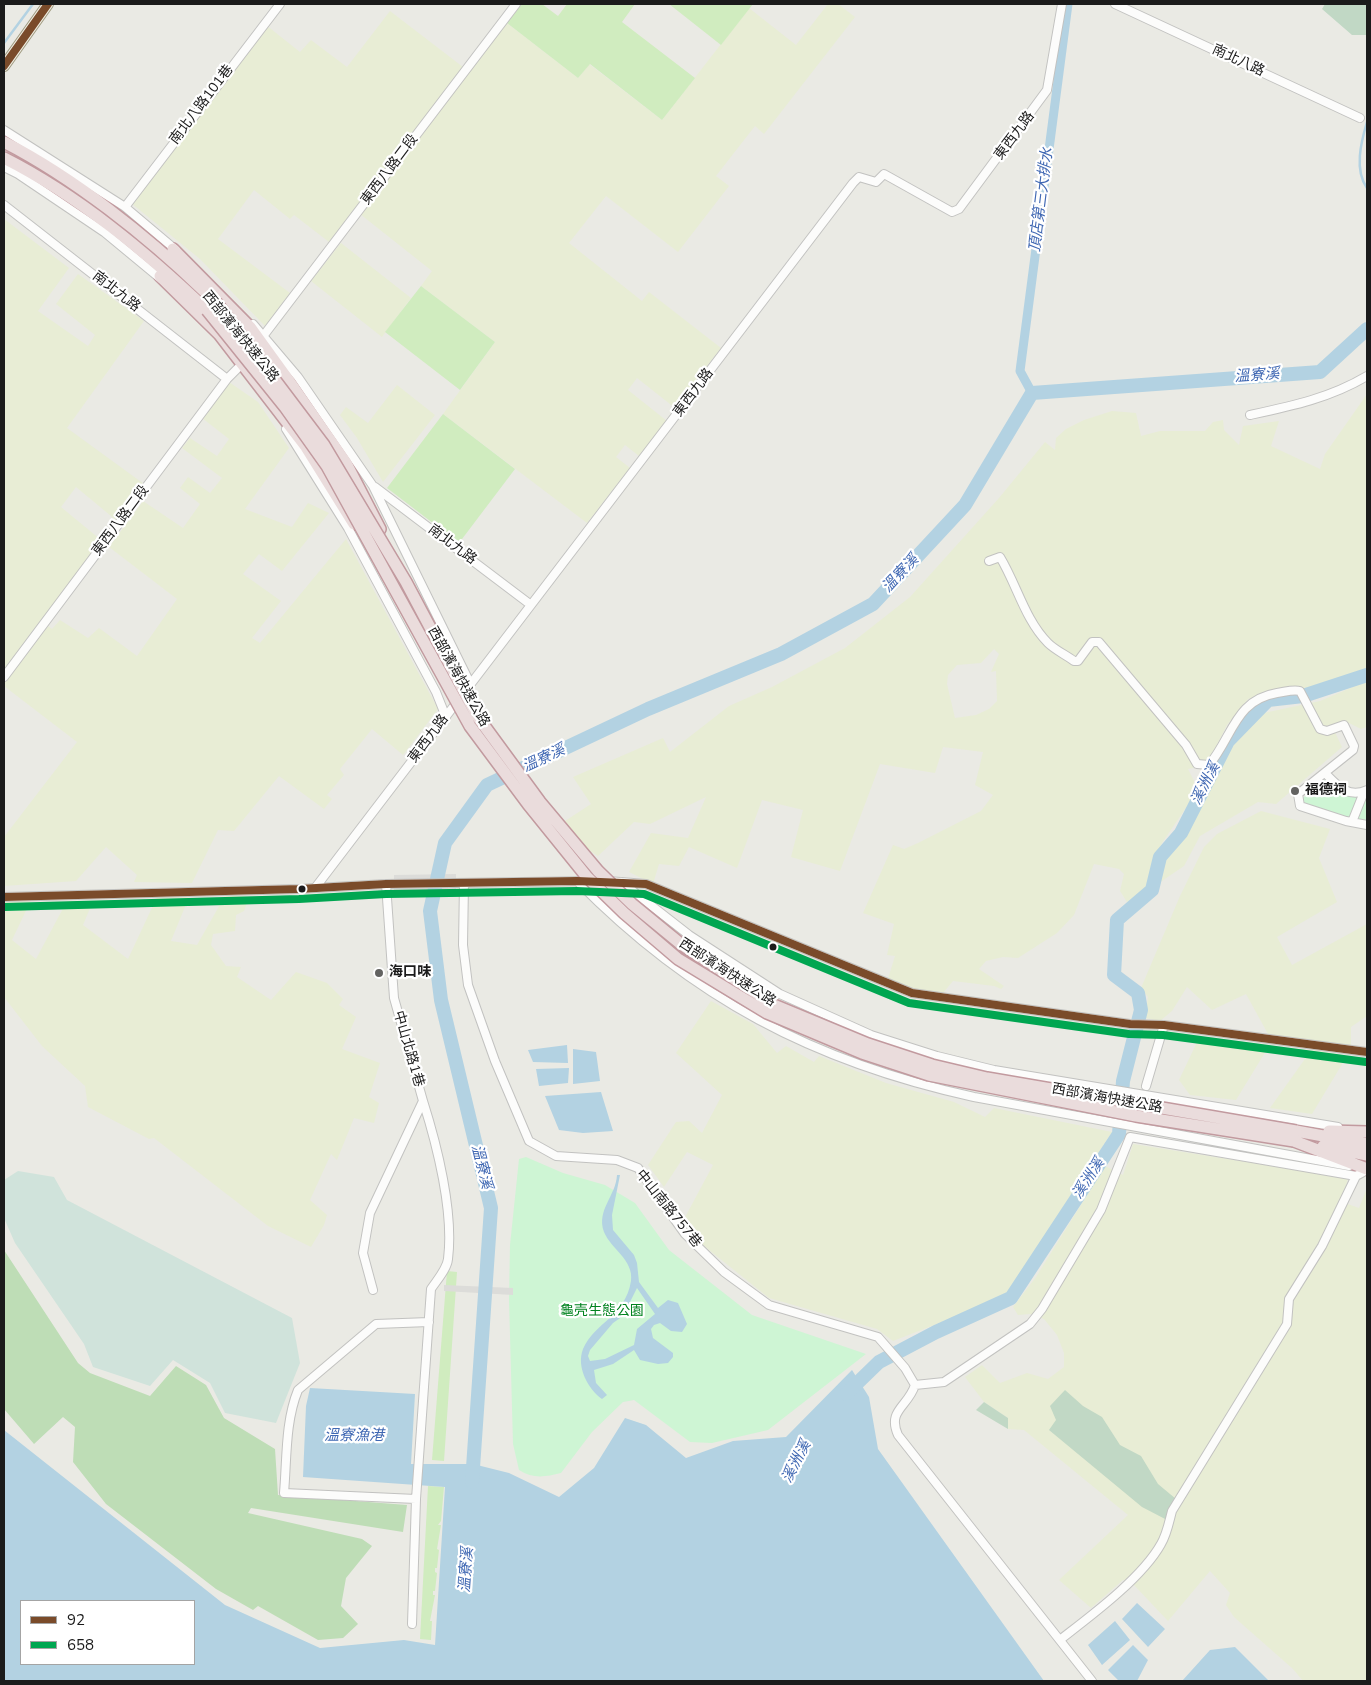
<!DOCTYPE html>
<html>
<head>
<meta charset="utf-8">
<style>
  body { margin:0 }
  #map { position:relative; width:1371px; height:1685px; overflow:hidden; background:#eaeae4; font-family:"Nunito Sans",sans-serif }
  canvas { display:block }
  .frame { position:absolute; inset:0; border:5px solid #1b1b1b; pointer-events:none }
  .legend { position:absolute; left:20px; top:1600px; width:175px; height:65px; box-sizing:border-box; background:#fff; border:1px solid #a4a4a4; margin:0; padding:6px 9px; list-style:none; font-size:15px; color:#1b1b1b }
  .legend li { display:flex; align-items:center; gap:10px; height:25px }
  .legend b { width:25px; border:1px solid #a4a4a4 }
</style>
</head>
<body>
<div id="map">
<canvas width="1371" height="1685"></canvas>
<div class="frame"></div>
<ul class="legend">
<li><b style="height:6px;background:#7a4b2a"></b>92</li>
<li><b style="height:6px;background:#00a651"></b>658</li>
</ul>
</div>
<script>
const g = document.querySelector('canvas').getContext('2d');
g.lineJoin = 'round';
function fillPath(path, color) {
  g.fillStyle = color;
  g.fill(path, 'evenodd');
}
function strokePath(path, color, width, dash) {
  g.strokeStyle = color;
  g.lineWidth = width;
  g.lineCap = dash ? 'butt' : 'round';
  g.setLineDash(dash || []);
  g.stroke(path);
}
function write(font, color, halo, rows, align = 'center') {
  g.font = font + ' "Nunito Sans","Noto Sans TC",sans-serif';
  g.lineWidth = 4.5;
  g.setLineDash([]);
  g.textBaseline = 'middle';
  g.strokeStyle = halo;
  g.fillStyle = color;
  for (const [text, x, y, turn = 0] of rows) {
    g.save();
    g.translate(x, y);
    g.rotate((+turn || 0) * Math.PI / 180);
    g.textAlign = isNaN(turn) ? turn : align;
    if (halo) g.strokeText(text, 0, 0);
    g.fillText(text, 0, 0);
    g.restore();
  }
}
fillPath(new Path2D(`
  M828,4H838L855,17L764,134L755,126L716,176L729,186L678,252L606,196L569,243L642,301L649,292L721,348L675,408L637,378L628,390L667,421L639,456L625,445L616,457L630,468L587,523L443,414L495,342L421,286L432,271L360,214L507,23L578,78L589,64L662,120L749,8L796,45Z
  M390,11L463,67L329,242L294,215L290,219L254,190L218,239L290,293L265,326L200,259L131,203L266,25L300,52L311,40L347,67Z
  M4,219L69,268L38,311L88,346L95,335L56,304L78,274L144,321L67,428L144,484L117,521L76,487L61,507L101,540L4,674Z
  M341,243L411,298L382,337L311,281Z
  M229,382L258,402L289,448L245,509L292,527L308,503L329,513L282,571L259,554L243,574L281,601L252,638L260,643L346,539L438,709L403,755L372,729L340,769L344,775L327,795L332,799L324,809L279,776L234,831L218,830L192,883L134,882L137,875L106,847L76,881L4,886V837L77,742L4,686V683L48,626L52,629L60,620L88,638L99,628L137,656L177,599L109,547L143,501L183,528L200,504L180,488L188,477L210,493L222,478L182,448L190,438L217,456L229,439L202,418Z
  M397,385L435,415L383,482L357,438L340,415L346,407L368,423Z
  M1367,394V668L1304,694L1272,691L1248,699L1227,725L1213,753L1203,766L1188,769L1194,781V796L1162,843L1145,889L1138,897L1127,902L1120,891L1124,874L1119,869L1094,864L1074,915L1057,933L1018,958L1003,957L986,961L979,969L1004,986L1001,989L994,986L953,981L943,993L916,991L887,982L895,956L887,955L894,924L863,913L893,845L904,849L918,843L981,811L993,795L975,785L983,752L943,747L935,773L880,764L840,871L791,857L803,810L762,800L737,868L689,847L679,866L659,864L653,884L629,872L651,833L688,838L706,797L650,824L634,822L598,856L587,849L562,823L591,804L573,777L663,738L670,752L729,706L772,687L845,648L910,597L999,498L1045,442L1055,450L1056,438L1066,429L1084,420L1112,411L1136,413L1141,436L1160,431H1205L1213,422L1223,420L1224,430L1239,445L1243,426L1279,421L1271,446L1320,469L1325,454ZM994,649L999,654L991,672L996,671L997,701L989,709L976,715L955,718L947,684L948,675L957,665L981,663Z
  M1367,681V727L1361,729L1349,723L1332,726L1342,747L1276,804L1258,802L1200,836L1184,866L1156,885L1164,858L1189,826L1242,727L1259,714L1320,701Z
  M1261,811L1330,829L1319,858L1337,902L1277,937L1292,965L1367,924V1016L1351,1027V1047L1268,1034L1246,994L1212,1010L1187,987L1172,1011L1160,1021L1145,1018L1148,997L1141,988L1180,896L1204,847L1217,834Z
  M226,894L249,897L244,911L236,915L235,931L213,934L211,945L226,966L241,967L237,977L271,1000L296,972L327,983L343,999L339,1005L356,1017L342,1049L380,1063L369,1097L379,1103L374,1123L354,1118L337,1160L331,1154L310,1200L327,1215L324,1225L311,1247L268,1226L154,1138L149,1139L88,1107L85,1086L42,1046L4,997V901L32,898L12,940L36,959L67,901H93L83,925L128,959L157,897H189L171,941L197,945Z
  M711,1001L753,1024L777,1053L786,1046L814,1062L819,1056L886,1083L954,1102L985,1117L994,1108L1112,1132L1009,1291L991,1303L893,1341L877,1329L769,1298L704,1246L683,1221L713,1165L687,1152L664,1187L648,1165L676,1122L689,1121L702,1133L722,1095L676,1053Z
  M1199,1038L1269,1046L1236,1100L1190,1095L1179,1080Z
  M1312,1049L1347,1056L1312,1114L1270,1108Z
  M1133,1144L1348,1178L1342,1202L1359,1208L1367,1188V1681H1303L1293,1669L1234,1617L1226,1605L1230,1593L1210,1571L1168,1621L1134,1585L1123,1580L1091,1608L1059,1580L1128,1515L1024,1430L1008,1429V1418L984,1402L965,1377L982,1365L1000,1383L1027,1373L1048,1379L1064,1367V1353L1057,1335L1044,1319L1030,1314L1018,1315L1013,1307L1036,1277L1105,1166L1123,1175Z`), '#e8edd5');
fillPath(new Path2D(`
  M522,4H542L558,16L567,4H635L622,22L695,78L662,120L590,64L578,78L507,23Z
  M669,4H753L721,45Z
  M421,286L495,342L460,390L385,332Z
  M443,414L515,469L459,543L387,488Z
  M447,1271L457,1272L444,1461L432,1460Z
  M428,1486L444,1487L441,1521L438,1525H441L437,1549L439,1550L437,1568H435V1572L437,1573L435,1591H433V1595H435L430,1621H432L431,1640L420,1639Z`), '#d0ecbf');
fillPath(new Path2D(`
  M4,1250L78,1363L90,1373L150,1396L176,1366L206,1385L224,1418L275,1449L278,1495L407,1505L403,1532L251,1508L248,1513L362,1539L372,1546L346,1578L341,1606L358,1624L343,1638L318,1640L258,1606L253,1610L216,1589L106,1504L73,1462L75,1427L63,1417L34,1444L4,1409Z`), '#beddb6');
fillPath(new Path2D(`
  M18,1171L54,1177L67,1200L292,1318L300,1363L276,1423L225,1413L210,1383L173,1360L150,1386L93,1367L84,1344L15,1243L4,1218V1180Z`), '#d0e3db');
fillPath(new Path2D(`
  M1325,4H1367V35H1352L1322,9Z
  M1065,1390L1083,1406L1102,1417L1120,1445L1141,1456L1158,1484L1176,1499L1167,1520L1142,1507L1049,1430L1056,1420L1050,1406Z
  M984,1402L1008,1418V1429L976,1410Z`), '#c1d8c5');
fillPath(new Path2D(`
  M1327,778C1336,792 1351,801 1367,794V820L1352,818L1305,805L1303,798Z
  M526,1157L563,1173L605,1185L635,1203L669,1250L752,1315L866,1354L768,1430L712,1443L690,1442L634,1400L623,1402L592,1432L561,1473C545,1477 533,1479 519,1470L513,1444L509,1299L510,1245L519,1159Z`), '#cef5d4');
fillPath(new Path2D(`
  M567,1045L568,1063L533,1062L528,1050Z
  M573,1049L596,1052L600,1081L573,1084Z
  M569,1068L568,1083L539,1086L536,1069Z
  M601,1092L613,1131L583,1133L559,1130L545,1096Z
  M617,1175H620L612,1215L613,1230L634,1255L637,1263L639,1282L658,1308L668,1300L678,1303L687,1324L682,1332L671,1331L660,1323L654,1325L651,1329L653,1338L673,1353V1357L668,1363L658,1364L640,1360L634,1350L613,1364L594,1370L596,1383L607,1395L602,1399C588,1389 576,1367 583,1349C595,1322 625,1317 631,1281C634,1260 611,1249 604,1232C596,1210 616,1196 617,1175ZM637,1288L655,1314L637,1329L634,1345L605,1359L590,1361L588,1356L590,1350L613,1323L623,1316Z
  M852,1370L869,1397L878,1449L1044,1681H4V1430L225,1605L320,1648L404,1640L435,1645L445,1487L303,1477L306,1406L310,1388L415,1394L411,1464H473L509,1473L559,1497L594,1468L625,1418L646,1425L686,1458L733,1441L786,1437ZM21,1601H194V1664H21Z
  M1137,1603L1165,1629L1148,1647L1122,1619Z
  M1115,1621L1130,1640L1102,1665L1088,1645Z
  M1133,1645L1148,1660L1137,1681H1119L1108,1670Z
  M1235,1647L1269,1681H1182L1210,1650Z`), '#b3d2e2');
fillPath(new Path2D(`
  M456,874V890L394,891V875Z
  M444,1285L513,1288V1295L444,1291Z`), '#dcdcd9');
strokePath(new Path2D(`
  M4,43L33,4
  M1367,122C1361,142 1354,170 1367,188`), '#b3d2e2', 2.5);
strokePath(new Path2D(`
  M1032,393L1020,371L1068,4`), '#b3d2e2', 9);
strokePath(new Path2D(`
  M846,1394L879,1362L936,1332L1011,1298L1119,1134L1123,1081L1141,1010L1138,993L1114,975L1117,920L1152,890L1160,857L1181,833L1228,741L1268,700L1303,696L1367,675
  M472,1482L491,1208L441,1000L430,911L445,843L487,785L648,709L781,654L873,604L965,505L1032,393L1320,372L1367,329`), '#b3d2e2', 14);
const minor = new Path2D(`
  M1115,4L1360,118
  M4,130L125,207L176,250
  M4,167L18,174L104,232L162,280
  M4,205L227,379
  M125,207L280,4
  M253,324L298,377L373,486L470,683
  M264,335L516,4
  M1250,415C1292,406 1330,398 1367,376
  M286,429L348,528L436,692L446,717
  M375,487L531,605
  M989,561L1000,557C1017,585 1025,620 1048,643C1055,650 1066,655 1074,661H1078L1092,642H1099L1186,745L1197,764L1209,765C1233,736 1235,700 1277,693C1285,692 1293,689 1300,691L1320,729L1327,731L1344,725L1354,746L1353,750L1298,794L1300,806L1346,821L1367,825
  M4,677L227,379L240,366
  M1325,773C1337,785 1348,799 1367,790
  M1352,822L1364,792
  M577,881C692,998 814,1062 974,1097L1349,1166
  M608,881L646,884L912,993L1130,1024L1164,1025L1367,1052
  M621,882L689,935L780,994L871,1035L937,1056L994,1070L1338,1127
  M464,883L463,945L468,985L495,1061L529,1141L556,1156L617,1160L638,1168L685,1234L724,1272L769,1305L878,1337L905,1368L915,1385C908,1407 887,1410 898,1435L1092,1681
  M315,888L853,183L859,177L876,182L884,174L952,212L959,209L1047,90L1062,4
  M4,897L299,889L386,884L591,881
  M1146,1086L1164,1025
  M373,1290L363,1253L370,1213L423,1101L394,998L386,884
  M915,1385L944,1382L1030,1324L1042,1309L1101,1210L1130,1137L1356,1176
  M416,1499L284,1493C287,1459 285,1422 298,1390L376,1324L429,1322
  M412,1624L416,1499L431,1289C437,1280 447,1269 448,1259C454,1212 437,1145 423,1101
  M1061,1639C1092,1615 1142,1578 1161,1544C1167,1534 1169,1522 1172,1511L1287,1324L1289,1299L1322,1246L1356,1176L1367,1170`);
const major = new Path2D(`
  M4,66L48,4`);
const highway = new Path2D(`
  M4,142C74,178 147,236 204,291
  M4,158C79,196 146,252 207,310
  M173,249L250,327L289,381L346,463L380,529
  M160,276L219,334L306,447L354,524
  M1296,1131L1367,1144
  M1329,1131L1367,1132
  M1294,1141L1367,1169
  M1323,1146L1367,1155`);
strokePath(minor, '#c2c2c0', 10);
strokePath(major, '#a09b81', 12);
strokePath(highway, '#c29a9f', 14);
strokePath(minor, '#fcfcfb', 8);
strokePath(major, '#f0ede2', 10);
strokePath(highway, '#eadcdc', 11);
const highwayBridge = new Path2D(`
  M216,302L324,445L406,582L477,716L540,802L598,871L632,904L682,945L774,1005L868,1044L932,1065L987,1078L1296,1131
  M207,310L285,407L327,466L470,726L528,804L587,877L624,913L678,959L767,1013L862,1053L929,1075L1136,1116L1294,1141`);
strokePath(highwayBridge, '#c29a9f', 14, []);
strokePath(highwayBridge, '#eadcdc', 11);
strokePath(new Path2D(`
  M4,66L48,4
  M4,897L299,889L386,884L577,881L646,884L912,993L1130,1024L1164,1025L1367,1052`), '#7a4b2a', 8);
strokePath(new Path2D(`
  M4,907L299,899L386,894L577,891L644,894L909,1003L1129,1034L1163,1035L1366,1062`), '#00a651', 8);
for (const [x, y, r, color] of [
  [1295,791,5,"#636361"],
  [302,889,4.5,"#1b1b1b"],
  [773,947,4.5,"#1b1b1b"],
  [379,973,5,"#636361"]
]) {
  const dot = new Path2D();
  dot.arc(x, y, r, 0, 2 * Math.PI);
  g.fillStyle = color;
  g.fill(dot);
  strokePath(dot, '#fff', 2);
}
write('14px', '#1b1b1b', '#fff', [
  ["南北八路",1238,61,25],
  ["南北八路101巷",202,105,-53],
  ["東西九路",1015,136,-53],
  ["東西八路二段",390,170,-53],
  ["南北九路",116,292,38],
  ["西部濱海快速公路",240,337,51],
  ["東西九路",694,393,-53],
  ["東西八路二段",121,521,-53],
  ["南北九路",452,545,37],
  ["西部濱海快速公路",458,677,61],
  ["東西九路",429,739,-53],
  ["西部濱海快速公路",727,973,33],
  ["中山北路1巷",408,1049,74],
  ["西部濱海快速公路",1107,1099,10],
  ["中山南路757巷",668,1209,51]
]);
write('bold 14px', '#1b1b1b', '#fff', [
  ["福德祠",1305,791],
  ["海口味",389,973]
], 'left');
write('14px', '#01821f', '#fff', [
  ["龜壳生態公園",602,1312]
]);
write('italic 15px', '#4068b3', '#fff', [
  ["頂店第三大排水",1042,200,-83],
  ["溫寮溪",1257,376,-4],
  ["溫寮溪",901,574,-47],
  ["溫寮溪",544,759,-25],
  ["溪洲溪",1206,784,-63],
  ["溫寮溪",481,1167,76],
  ["溪洲溪",1089,1179,-57],
  ["溫寮漁港",354,1436],
  ["溪洲溪",797,1462,-63],
  ["溫寮溪",467,1570,-86]
]);
</script>
</body>
</html>
